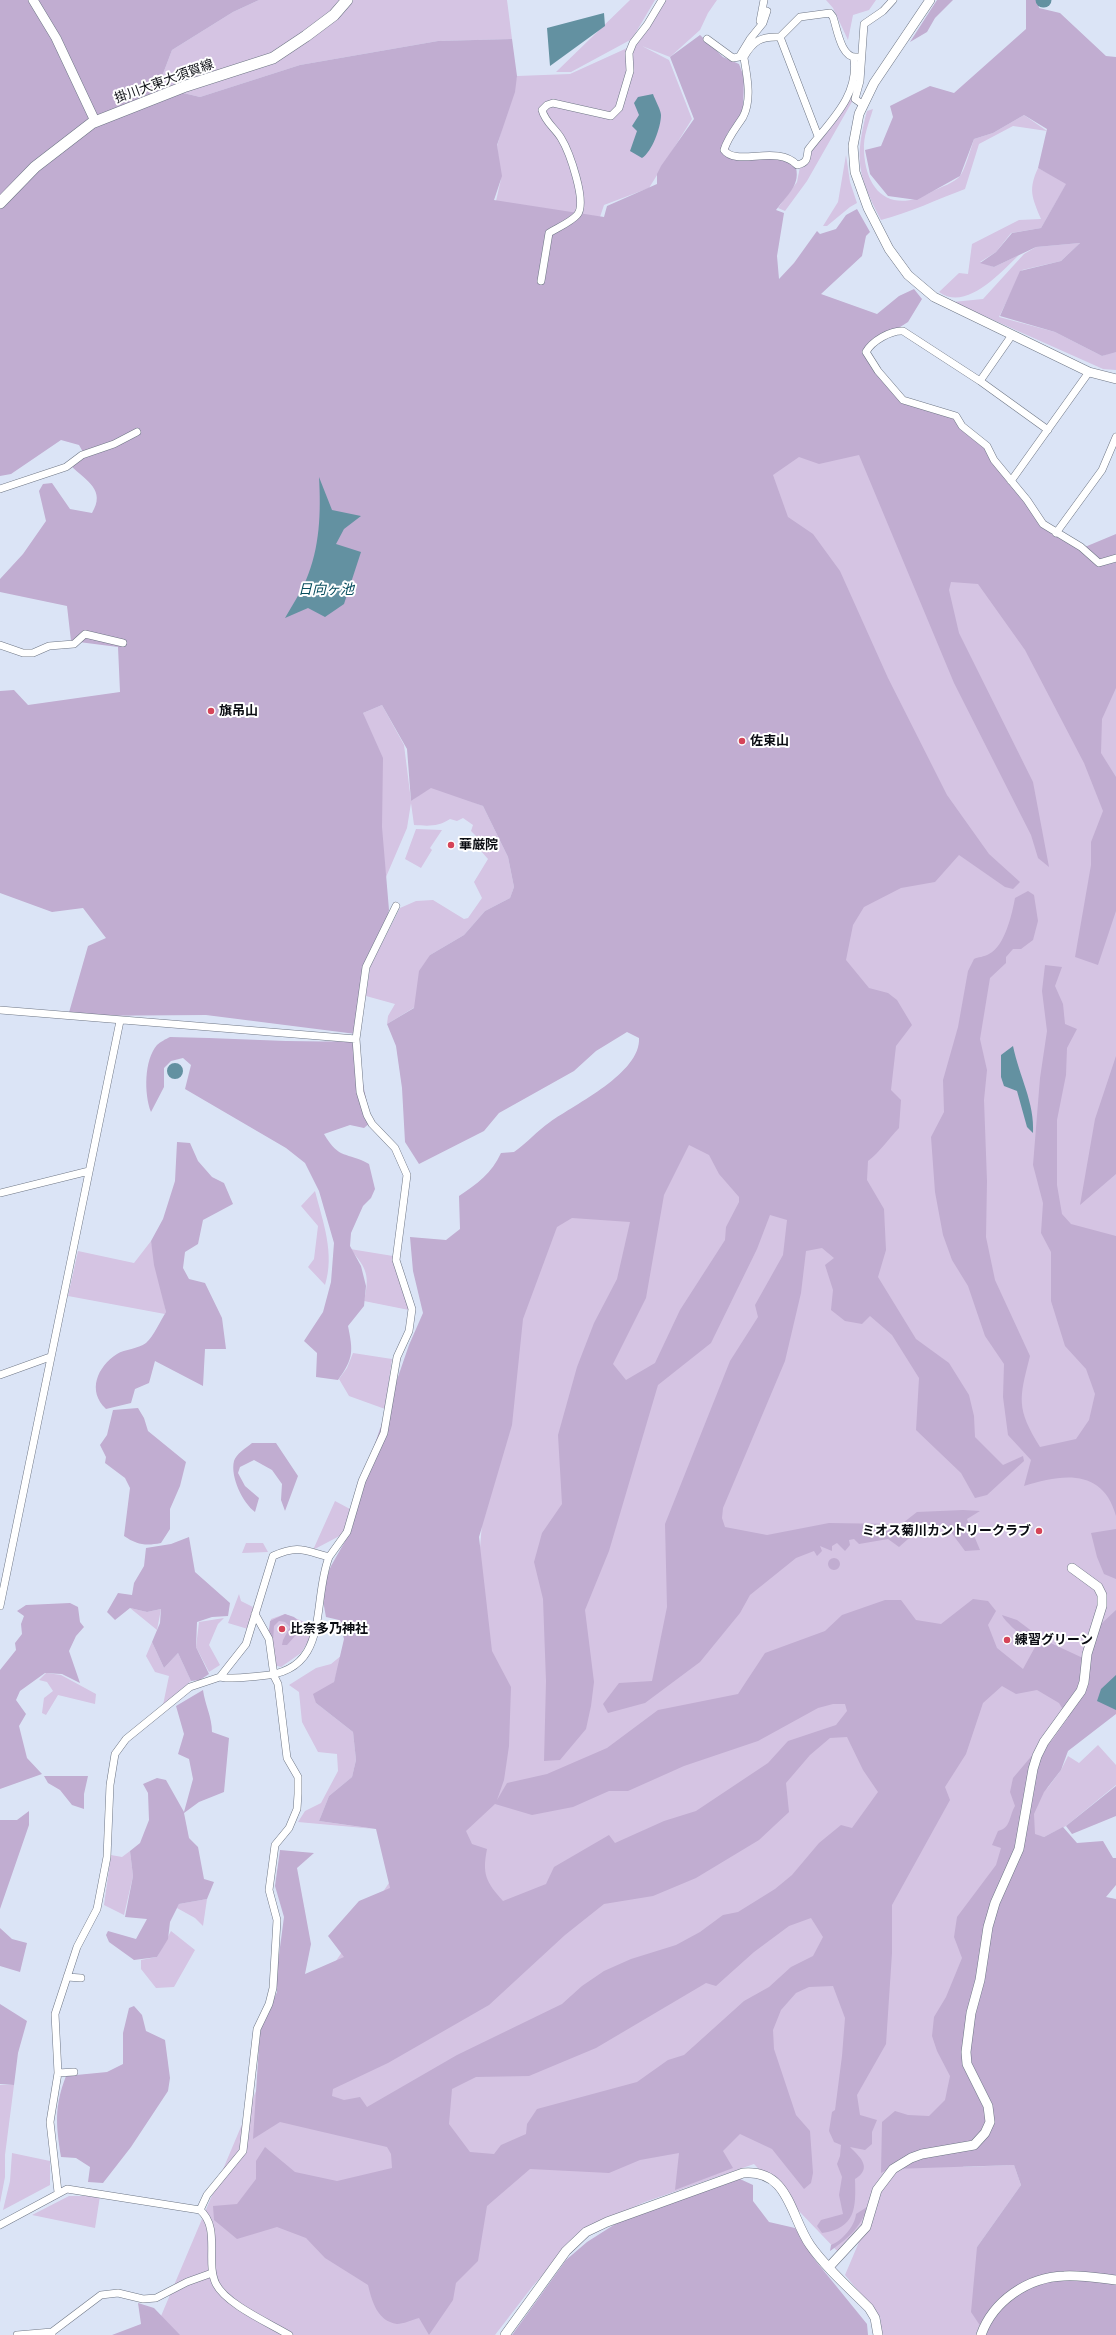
<!DOCTYPE html>
<html>
<head>
<meta charset="utf-8">
<style>
  body { margin:0 }
  canvas { display:block; background:#dbe4f6 }
</style>
</head>
<body>
<canvas width="1116" height="2335"></canvas>
<script>
const g = document.querySelector('canvas').getContext('2d');
g.lineJoin = 'round';
function fillPath(path, color) {
  g.fillStyle = color;
  g.fill(path, 'evenodd');
}
function strokePath(path, color, width, dash) {
  g.strokeStyle = color;
  g.lineWidth = width;
  g.lineCap = dash ? 'butt' : 'round';
  g.setLineDash(dash || []);
  g.stroke(path);
}
function write(font, color, halo, rows, align = 'center') {
  g.font = font + ' "Exo 2","Noto Sans JP",sans-serif';
  g.lineWidth = 4;
  g.setLineDash([]);
  g.textBaseline = 'middle';
  g.strokeStyle = halo;
  g.fillStyle = color;
  for (const [text, x, y, turn = 0] of rows) {
    g.save();
    g.translate(x, y);
    g.rotate((+turn || 0) * Math.PI / 180);
    g.textAlign = isNaN(turn) ? turn : align;
    if (halo) g.strokeText(text, 0, 0);
    g.fillText(text, 0, 0);
    g.restore();
  }
}
fillPath(new Path2D(`
  M259,0H507L512,39L438,41L300,65L200,97L158,87L172,50L233,12Z
  M630,0H655L632,39L571,72H556Z
  M662,0H717L708,13L700,30L670,57L642,46L669,60L692,119L649,188L604,205L600,217L496,201L501,179L497,146L517,76L570,74L636,44Z
  M826,0H876L869,10L853,15L848,40L833,8Z
  M861,60L857,93L807,181L785,211L778,208L797,182L800,167L809,149L847,101L854,61Z
  M873,109C869,123 863,136 864,151C866,195 894,214 933,191C941,187 954,183 960,176C965,170 971,148 974,139L993,133L1024,115L1047,131L1013,126L979,144L965,189C938,199 909,213 881,220C858,176 854,160 867,111Z
  M846,155L850,182L857,203L850,207L827,226H823L838,202Z
  M1038,168L1067,183L1041,228L1011,233L996,252L980,262L994,267L1019,255C1001,272 966,312 939,292L959,273L968,274L972,244L1019,220L1041,219C1032,197 1028,190 1038,168Z
  M1080,243L1061,261L1022,270L999,317L1055,332L1102,356L1116,351V370L1103,369L953,302L983,299L1024,254L1036,247Z
  M875,444L1116,615V1664L1046,1790L1061,1770L1068,1756L1079,1763L1098,1745L1116,1765V1785L1066,1826L1044,1837L1035,1835L963,2167L1014,2165L1021,2185L977,2247L982,2335H882L880,2317L845,2275L859,2242L841,2255L754,2164L645,2202L583,2229L532,2287L495,2335H153L270,2058L461,1777L505,1246L718,1114L731,452Z
  M382,705L404,745L411,801L432,786L483,806L508,857L514,887L510,898L485,911L464,935L430,955L415,1007L387,1024L388,1016L395,1004L366,996L370,967L400,908L416,901L433,900L464,919L468,918L482,898L474,882L488,859L473,842L477,837L471,831L473,825L463,818L457,821L450,819C438,827 428,826 414,825L411,803L407,828L386,877L363,713Z
  M416,829L442,830L430,848L432,850L421,868L405,859Z
  M315,1191C323,1222 335,1254 325,1285L308,1267L314,1259L318,1226L301,1206Z
  M151,1241L166,1312L165,1314L68,1296L78,1251L134,1263Z
  M350,1249L393,1256V1262L409,1310L364,1301C370,1276 367,1268 350,1249Z
  M353,1353L392,1359L385,1409L349,1396L339,1379L347,1368Z
  M335,1501L350,1509L347,1532L313,1550Z
  M246,1543H263L268,1552L242,1553Z
  M239,1594L241,1601L255,1608L248,1629L228,1623Z
  M130,1608L147,1612L161,1609L157,1630Z
  M285,1614L317,1627L301,1653L281,1667L274,1665L269,1631L271,1619Z
  M224,1618L218,1624L209,1645L220,1665L209,1672L196,1647L199,1622Z
  M152,1642L164,1668L178,1653L191,1681L163,1705L169,1676L155,1672L146,1656Z
  M342,1655L334,1682L316,1703L353,1732L356,1760L352,1777L329,1796L319,1821L375,1829L298,1822L305,1811L321,1803L338,1771L337,1754L318,1752L302,1722L299,1692L289,1685L316,1668L331,1664Z
  M46,1673L61,1675L96,1694L95,1704L58,1695L46,1715L42,1713L44,1698L53,1691L47,1682L39,1680Z
  M130,1851L133,1876L124,1915L104,1905L111,1855L122,1857Z
  M207,1899L203,1926L195,1918L177,1908L179,1904Z
  M171,1931L195,1950L174,1987L156,1988L141,1969V1960L157,1957Z
  M0,2085H14L5,2155V2177L0,2203Z
  M12,2153L50,2161V2185L3,2210L10,2181Z
  M69,2196H100L95,2228L32,2215Z`), '#d5c4e3');
fillPath(new Path2D(`
  M0,0H259L233,12L172,50L158,87L200,97L300,65L438,41L512,39L517,76L515,92L497,145L502,176L494,200L604,217L607,206L657,184V174L661,166L694,119L670,57L700,35L723,57L739,64L744,77L743,112L727,134L730,155L793,160C804,182 789,193 776,210L784,213L777,256L779,279L794,263L817,231L820,234L836,229L846,215L857,209L870,232L866,236L862,256L821,294L877,314L899,296L914,289L922,299L908,322L864,350L903,400L953,417L985,447L1043,527L1080,549L1116,534V688L1102,719L1101,753L1116,777V911L1098,965L1075,957L1091,865V842L1103,811L1084,763L1025,650L978,584L951,582L949,590L959,633L1033,782L1049,867L1038,858L1031,835L954,683L859,455L819,464L799,457L773,475L788,517L813,534L840,571L888,678L947,795L989,854L1020,882L1013,889L1005,887L959,855L935,882L901,888L864,907L853,925L846,960L869,988L888,993L897,1000L912,1025L896,1046L891,1090L901,1100L899,1128C888,1139 881,1151 868,1161L867,1180L884,1209L886,1250L878,1277L916,1339L949,1363L969,1395L974,1416L975,1437L1003,1465L1023,1456L1024,1461L987,1495L975,1498L961,1473L916,1430L919,1378L892,1335L870,1316L862,1324L845,1321L831,1310L833,1290L825,1265L834,1258L822,1248L806,1251L801,1293L785,1361L723,1508L722,1518L725,1527L767,1535L829,1523L895,1524L899,1526L917,1512L963,1510L980,1511L967,1519L980,1550L965,1551L945,1524L908,1539L899,1547L888,1539L859,1544L854,1539L849,1540L850,1545L845,1551L837,1543L832,1546V1551L820,1546L822,1551L817,1556L814,1551L796,1558L750,1595L740,1613L700,1662L645,1703L608,1713L603,1704L619,1683L652,1681L667,1607L665,1524L730,1361L758,1317L755,1305L783,1255L787,1220L770,1215L757,1249L711,1343L658,1385L609,1551L585,1610L594,1682L591,1706L586,1729L560,1760L544,1761L546,1681L543,1599L534,1562L542,1533L562,1504L558,1435L577,1367L594,1323L617,1279L630,1222L572,1218L557,1227L523,1319L512,1425L479,1537L492,1651L511,1687L509,1746L504,1780L497,1800L507,1783L547,1774L607,1748L658,1710L738,1694L765,1653L825,1631L842,1615L885,1600H901L916,1620L941,1624L973,1599L988,1601L996,1611L988,1625L997,1648L1023,1669L1040,1638L1085,1659L1087,1637L1116,1610V1714L1068,1751L1061,1770L1044,1792L1034,1814L1035,1834L1044,1837L1063,1827L1077,1843L1103,1841L1113,1858H1116V1885L1106,1897L1116,1899V2335H982L983,2330L971,2312L977,2247L1021,2185L1014,2165L893,2169L895,2166L881,2173L882,2122L895,2111L908,2115L929,2116L945,2100L950,2076L937,2051L932,2036L934,2017L946,1997L962,1958L954,1937L957,1917L996,1865L1001,1848L992,1845L998,1831C1011,1828 1009,1816 1015,1806L1010,1792L1013,1778L1035,1752L1047,1746L1053,1739L1068,1718L1059,1703L1037,1690L1016,1694L1002,1686L983,1703L966,1754L945,1787L950,1800L892,1905V1953L886,2044L857,2095L860,2115L877,2120L872,2132V2144L865,2150L850,2147C860,2157 873,2168 855,2179C856,2208 856,2228 822,2233L817,2226L821,2220L843,2214L839,2195L842,2177L837,2164L840,2156L841,2145L834,2142L829,2131L832,2112L835,2110L842,2056L845,2018L833,1986L809,1987L796,1993L781,2010L773,2030L774,2049L796,2115L810,2131L813,2173L811,2183L804,2189L772,2149L740,2134L723,2151L733,2168L675,2190L679,2153L640,2160L609,2173L530,2169L487,2206L478,2261L456,2283L453,2300L429,2335L419,2318C412,2320 403,2324 397,2324C377,2321 372,2301 368,2285L325,2258L306,2238L277,2227L237,2239L214,2220L213,2206L237,2204L256,2179V2161L265,2147L295,2172L337,2181L392,2168L391,2154L387,2147L280,2122L253,2139L260,2029L277,1992V1970L284,1917L275,1886L280,1850L314,1853L297,1868L311,1944L305,1974L344,1957L328,1936L359,1901L390,1888L376,1829L319,1821L329,1796L352,1777L356,1760L353,1732L316,1703L313,1694L334,1682L344,1639L339,1620L326,1617L321,1590L331,1566L352,1529L362,1481L409,1345L423,1313L413,1271L410,1237L446,1240L460,1229L459,1196C477,1184 492,1173 501,1153L514,1152C527,1143 537,1131 550,1122C575,1104 641,1073 639,1038L627,1032L596,1051L574,1071L499,1113L484,1131L419,1164L405,1142L402,1088L396,1046L387,1024L414,1008L419,971L430,955L464,935L485,911L510,898L514,887L508,857L483,806L431,788L411,801L407,749L382,705L363,713L383,758L382,827L389,910L383,935L366,967L356,1034L206,1015L68,1016L88,946L106,938L83,908L52,912L0,893V691L14,690L28,705L120,692L118,647L71,641L67,606L0,592V579L23,554L46,521L39,491L43,484L52,483L70,509L92,513C106,490 87,481 71,466L84,454L79,445L61,440L11,474L0,476ZM689,1145L709,1155L719,1174L739,1197V1202L726,1227L725,1240L680,1310L655,1363L626,1380L613,1364L646,1298L664,1195ZM833,1704H845L847,1711L836,1725L788,1741L768,1763L696,1811L664,1821L615,1843L609,1835L554,1867L546,1884L503,1901C486,1882 482,1874 487,1849L472,1844L466,1831L495,1804L532,1815L573,1807L609,1791H628L684,1766L758,1741L818,1708ZM847,1737L863,1770L878,1792L852,1828L841,1825L819,1843L792,1875L775,1889L738,1912L723,1915L700,1932L676,1945L631,1959L604,1971L582,1986L562,2004L457,2055L367,2107L360,2097L344,2100L332,2096L333,2089L388,2063L489,2005L565,1935L604,1904L653,1896L696,1878L759,1840L789,1812L786,1783L810,1755L830,1738ZM811,1918L823,1937L813,1956L791,1967L769,1987L744,2001L684,2055L668,2060L637,2082L537,2109L527,2124L526,2134L501,2145L494,2154L470,2152L449,2124L452,2089L476,2077L529,2076L596,2048L706,1983L716,1986L754,1952L789,1926Z
  M937,0H953L935,18L927,32L910,42Z
  M1026,0H1038L1039,8L1060,13L1106,56L1116,57V352L1102,356L1055,332L1000,316L1020,271L1061,261L1080,243L1036,247L994,267L980,263L996,252L1012,233L1041,228L1066,184L1038,168L1047,129L1024,115L993,133L974,139L960,176L917,200L888,196L870,174L865,150L881,146L893,117L890,106L930,86L954,93L1026,29Z
  M1028,891L1034,895L1038,921L1033,940L1021,949H1013L1006,957V963L990,978L980,1039L987,1070L984,1100L987,1181L986,1237L995,1280L1030,1356C1019,1399 1016,1408 1040,1447L1076,1439L1089,1420L1095,1394L1086,1369L1065,1346L1051,1301V1252L1041,1233L1043,1203L1033,1165L1040,1078L1047,1031L1042,991L1045,965L1062,967L1055,986L1063,1004L1065,1024L1077,1029L1067,1048L1066,1075L1057,1120V1185L1062,1214L1071,1224L1116,1236V1516C1103,1468 1062,1474 1024,1486L1031,1460L1008,1435L1003,1397L1004,1364L985,1336L968,1286L952,1260L943,1235L935,1192L931,1137L944,1112L943,1080L958,1027L968,971L974,959C978,957 984,957 989,954C1005,946 1012,914 1015,898Z
  M170,1037C232,1038 293,1043 354,1041L371,1122L364,1128L350,1125L324,1134C340,1161 346,1151 369,1164L375,1189L371,1198L363,1206L351,1233L350,1246L361,1266L366,1286L364,1306L348,1326C353,1351 354,1358 338,1380L316,1377L317,1353L304,1341L323,1312L331,1282L334,1243L319,1191L305,1163L286,1148L185,1089L191,1065L183,1058L171,1061L164,1068V1087L151,1112C144,1094 144,1060 157,1045C160,1042 166,1039 170,1037Z
  M1116,1056V1174L1080,1205L1095,1119Z
  M177,1142L190,1143L198,1161L212,1177L224,1183L233,1204L203,1220L198,1244L185,1252L183,1268L189,1279L205,1283L222,1318L226,1349H205L203,1386L155,1361L149,1383L135,1389L131,1403L106,1409C87,1391 97,1367 117,1354C125,1349 138,1349 146,1343C154,1336 160,1321 166,1312L154,1265L151,1241L163,1219L175,1181Z
  M138,1408L144,1418L148,1431L186,1462L180,1486L170,1509V1529L161,1543C146,1546 137,1545 124,1536L130,1488L125,1478L105,1463L106,1457L100,1445L107,1435L113,1410Z
  M252,1443H276L298,1476L285,1511L281,1500L282,1484L272,1470L254,1460L240,1467L238,1473L245,1486L259,1498L255,1512C243,1503 230,1477 234,1461C236,1454 246,1448 252,1443Z
  M1116,1529V1579L1104,1574L1097,1557L1091,1533Z
  M189,1537L195,1572L230,1603L228,1616L212,1617L197,1622L196,1647L209,1674L200,1680L191,1681L178,1653L164,1668L152,1642L160,1623L161,1609L147,1612L130,1608L115,1620L107,1612L118,1593L132,1595L134,1583L144,1566L146,1548L171,1544Z
  M828 1564a6 6 0 1 1 12 0a6 6 0 1 1-12 0Z
  M70,1603L78,1607L80,1622L84,1627L76,1636L69,1651L80,1683L62,1674L45,1673L20,1691L16,1700L26,1714L19,1726L27,1758L42,1774L0,1789V1670L16,1650L15,1643L22,1634L21,1624L24,1616L17,1611L26,1605Z
  M285,1614L294,1617L302,1624V1628L287,1645H282L283,1640L290,1627L285,1622L279,1621L274,1626L273,1641L269,1631L270,1621Z
  M1002,1615L1017,1620L1033,1632L1027,1639C1021,1635 1005,1622 1002,1615Z
  M203,1690C205,1705 212,1717 212,1732L229,1738L224,1792L199,1802L184,1813L189,1838L198,1847L204,1879L214,1882L207,1899L179,1904L170,1922L168,1939L157,1957L134,1960L109,1942L106,1935L108,1931L136,1939L147,1919L125,1917L133,1876L130,1851L140,1843L149,1820L148,1793L143,1784L157,1778L166,1780L184,1812L193,1779L189,1759L178,1754L184,1734L176,1706Z
  M44,1776H88L84,1794V1809L72,1805L60,1790L48,1783Z
  M1116,1786V1816L1072,1834L1066,1826Z
  M29,1811V1825L0,1909V1820H17Z
  M0,1928L12,1939L27,1943L20,1972L0,1966Z
  M0,2004L27,2021L18,2053L14,2085L0,2084Z
  M134,2006L142,2015L146,2031L165,2040L170,2078L168,2091L131,2147L103,2183L88,2182L90,2167L76,2158L61,2157C56,2125 54,2107 66,2076L107,2072L123,2064V2033L129,2008Z
  M740,2179L753,2185V2201L769,2222L795,2228L815,2260L867,2324L868,2335H512L566,2260L587,2242L620,2221Z
  M867,2207C862,2227 846,2240 830,2251L831,2245C842,2241 855,2226 856,2214Z
  M138,2303L154,2308L180,2335H112L141,2324Z`), '#c1add1');
fillPath(new Path2D(`
  M604,13L605,26L550,66L547,28Z
  M653,94C655,100 661,110 661,115C661,127 652,152 642,158L630,151L637,131L632,126L639,115L634,103L638,97Z
  M319,477L332,510L361,516L344,529L336,544L361,552L344,604L325,617L308,608L285,618C292,606 300,593 306,580C320,548 321,512 319,477Z
  M1013,1046C1019,1076 1035,1103 1033,1133L1027,1127L1017,1091L1004,1086L1001,1077V1055Z
  M167 1071a8 8 0 1 1 16 0a8 8 0 1 1-16 0Z
  M1116,1675V1710L1097,1701L1101,1689Z`), '#6391a1');
strokePath(new Path2D(`
  M1043,0H1044`), '#6391a1', 15);
const minor = new Path2D(`
  M760,21L764,0
  M780,37L800,17L830,13L833,17C837,28 841,59 857,57
  M707,39L733,58L739,57L750,39L763,23L767,11
  M743,52C746,72 753,98 743,117C736,128 728,137 724,150C736,167 778,144 797,165C807,163 807,159 808,150C830,121 859,97 854,58
  M744,57C753,41 761,36 780,37L818,136
  M862,104L855,99L860,81L864,24L883,11L893,0
  M541,281L549,233C557,228 571,222 577,215C588,203 569,151 561,138C555,128 545,122 542,110L547,105L553,103L611,116L619,108L630,71L629,53L633,43L647,25L662,0
  M980,381L1012,335
  M1048,430L980,381L903,331C891,330 872,341 866,352L878,371L903,400L956,416L962,426L987,446L994,460L1027,500L1043,524L1081,547L1099,563L1116,558
  M1011,481L1089,372
  M0,489L66,467L82,455L114,444L137,432
  M1056,533L1102,470L1116,437
  M0,645L23,653H33L49,646L74,644L85,634L123,643
  M0,1010L356,1039
  M0,1193L89,1171
  M0,1375L50,1357
  M0,1606L120,1021
  M220,1677C234,1680 246,1677 260,1676C332,1672 311,1603 329,1557
  M67,1977L81,1978
  M58,2073L74,2072
  M58,2192L50,2122L58,2073L55,2014L77,1947L97,1909L107,1857L110,1785L115,1754L126,1739L190,1687L220,1677L246,1644L273,1556C298,1545 303,1550 329,1557L347,1532L362,1481L384,1433L397,1357L409,1331L412,1309L396,1260L407,1175L395,1148L372,1124L367,1115L360,1092L356,1039L366,967L396,906
  M200,2210L207,2195L243,2151L257,2029L269,2004L273,1988L277,1920L269,1890L275,1845L289,1828L297,1809L298,1794V1777L287,1758L278,1684L274,1676L269,1639L255,1614
  M0,2225L67,2189L200,2210C221,2228 205,2262 216,2284C226,2304 269,2323 289,2335
  M17,2335L52,2332
  M52,2335V2332L101,2295L118,2293L143,2299L156,2298L187,2282L212,2273`);
const tertiary = new Path2D(`
  M33,0L56,38L95,121
  M930,0L874,83L859,114L853,146L855,172L868,208L889,249L908,275L934,297L1089,372L1116,379
  M829,2267L866,2227L877,2190L893,2169L911,2158L922,2154L974,2145L985,2133L990,2122L988,2106L967,2064L966,2052L971,2013L980,1980L988,1927L995,1903L1019,1849L1033,1769L1037,1756L1044,1742L1081,1691L1084,1682L1087,1654L1102,1606V1595L1098,1587L1072,1568
  M505,2335L566,2251L586,2232L607,2222L743,2173C789,2169 790,2216 810,2245C826,2268 849,2288 869,2308L875,2318L878,2335
  M981,2335C993,2301 1028,2277 1064,2276C1081,2275 1099,2278 1116,2280`);
const secondary = new Path2D(`
  M0,203L35,167L92,123L186,86L273,58L306,36L334,15L347,0`);
strokePath(minor, '#6e7685', 8);
strokePath(tertiary, '#6e7685', 10);
strokePath(secondary, '#6e7685', 12);
strokePath(minor, '#fff', 7);
strokePath(tertiary, '#fff', 9);
strokePath(secondary, '#fff', 11);
for (const [x, y, r, color] of [
  [211,711,4,"#d54458"],
  [742,741,4,"#d54458"],
  [451,845,4,"#d54458"],
  [1039,1531,4,"#d54458"],
  [282,1629,4,"#d54458"],
  [1007,1640,4,"#d54458"]
]) {
  const dot = new Path2D();
  dot.arc(x, y, r, 0, 2 * Math.PI);
  g.fillStyle = color;
  g.fill(dot);
  strokePath(dot, '#fff', 1.5);
}
write('13px', '#0a0c12', '#fff', [
  ["掛川大東大須賀線",164,81,-20]
]);
write('bold 13px', '#0a0c12', '#fff', [
  ["旗吊山",219,711],
  ["佐束山",750,741],
  ["華厳院",459,845],
  ["ミオス菊川カントリークラブ",1031,1531,"right"],
  ["比奈多乃神社",290,1629],
  ["練習グリーン",1015,1640]
], 'left');
write('italic 14px', '#074d5e', '#fff', [
  ["日向ヶ池",326,589]
]);
</script>
</body>
</html>
